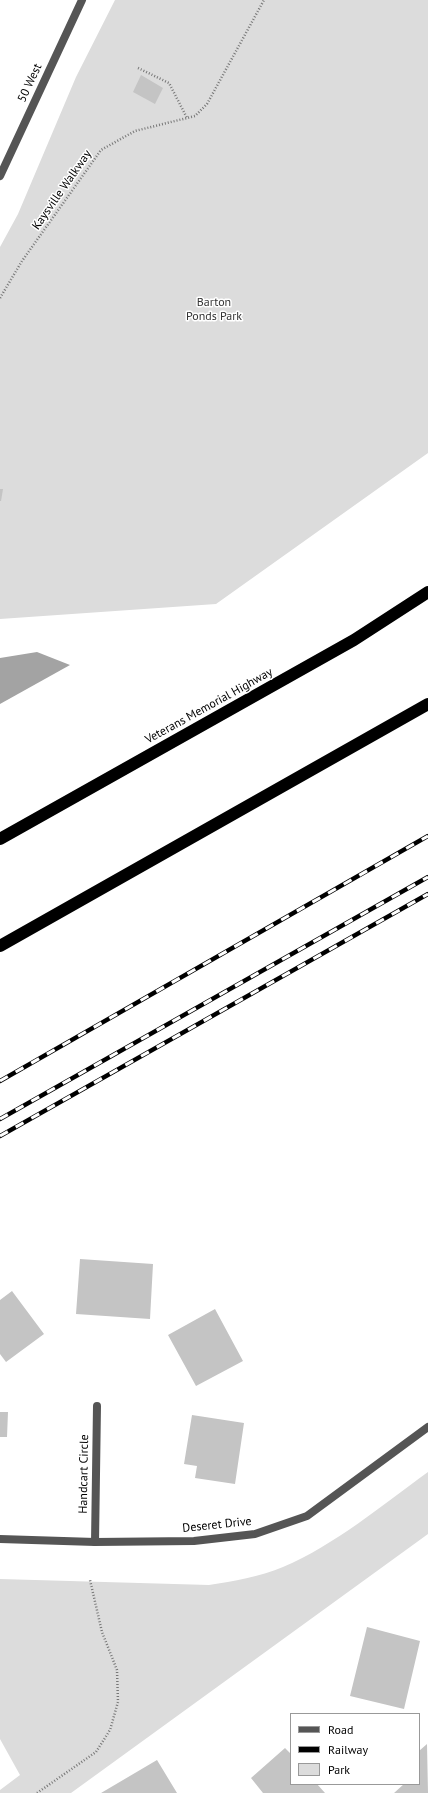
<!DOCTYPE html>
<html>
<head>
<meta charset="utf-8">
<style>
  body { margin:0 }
  #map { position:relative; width:428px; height:1793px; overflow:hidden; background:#fff; font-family:"PT Sans",sans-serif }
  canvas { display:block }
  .legend { position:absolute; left:290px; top:1713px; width:130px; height:72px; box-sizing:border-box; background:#fff; border:1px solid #999; margin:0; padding:5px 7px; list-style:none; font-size:12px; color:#000 }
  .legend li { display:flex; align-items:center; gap:8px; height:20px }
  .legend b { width:20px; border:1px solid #999 }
</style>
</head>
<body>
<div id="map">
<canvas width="428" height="1793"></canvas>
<ul class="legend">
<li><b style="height:5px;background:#555"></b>Road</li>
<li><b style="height:5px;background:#000"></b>Railway</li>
<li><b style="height:11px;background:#dcdcdc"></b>Park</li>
</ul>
</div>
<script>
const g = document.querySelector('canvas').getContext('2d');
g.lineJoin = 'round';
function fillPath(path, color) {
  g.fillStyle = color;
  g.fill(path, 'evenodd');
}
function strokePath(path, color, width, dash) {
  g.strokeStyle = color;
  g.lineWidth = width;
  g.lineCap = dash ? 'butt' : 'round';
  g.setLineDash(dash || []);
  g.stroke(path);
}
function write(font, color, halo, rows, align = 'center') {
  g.font = font + ' "PT Sans",sans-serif';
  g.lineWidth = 3;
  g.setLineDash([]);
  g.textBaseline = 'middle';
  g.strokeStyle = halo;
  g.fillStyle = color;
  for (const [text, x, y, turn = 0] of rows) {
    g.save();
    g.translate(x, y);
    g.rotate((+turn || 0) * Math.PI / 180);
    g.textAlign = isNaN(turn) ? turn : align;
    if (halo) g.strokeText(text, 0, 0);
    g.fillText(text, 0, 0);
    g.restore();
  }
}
fillPath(new Path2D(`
  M115,0H428V453L216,604L0,619V247L18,214L76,77Z
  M428,1472V1534L71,1793H0V1790L20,1775L0,1739V1579L209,1585C234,1581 259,1577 283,1567C335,1545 382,1505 428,1472Z`), '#dcdcdc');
fillPath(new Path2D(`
  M37,652L70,665L0,704V658Z`), '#a3a3a3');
fillPath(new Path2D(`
  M141,75L163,88L155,104L133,92Z
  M0,489H3L1,501H0Z
  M80,1259L153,1264L150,1319L76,1314Z
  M12,1291L44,1334L6,1362L0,1354V1300Z
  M215,1309L243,1361L196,1386L168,1335Z
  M0,1412H8L7,1437H0Z
  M192,1415L244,1423L235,1484L195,1478L197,1466L184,1464Z
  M367,1627L420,1641L404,1709L350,1696Z
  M427,1744L428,1793H394L404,1784H419V1751Z
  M285,1748L291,1754V1784H317L325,1793H263L251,1778Z
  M157,1760L177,1793H101Z`), '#c4c4c4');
strokePath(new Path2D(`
  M138,68L169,83L187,118
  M0,298L22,261L101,150L135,131L195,116L207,104L264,0
  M37,1793L96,1752L110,1730L118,1702L117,1670L102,1632L90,1580`), '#777', 2.5, [1, 2]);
strokePath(new Path2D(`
  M95,1542L97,1406`), '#555', 8);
strokePath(new Path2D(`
  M0,176L82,0
  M0,1539L95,1542L194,1541L255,1534L307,1516L428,1427`), '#555', 8);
strokePath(new Path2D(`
  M0,839L354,640L428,592
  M0,946L428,704`), '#000', 12);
const rail = new Path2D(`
  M0,1081L428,836
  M0,1119L428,877
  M0,1136L428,894`);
strokePath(rail, '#000', 4.5);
strokePath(rail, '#fff', 3, [9]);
write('12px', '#000', '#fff', [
  ["50 West",30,83,-65],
  ["Kaysville Walkway",62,190,-55],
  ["Veterans Memorial Highway",209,706,-29],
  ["Handcart Circle",84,1474,-89],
  ["Deseret Drive",217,1525,-6]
]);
write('12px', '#333', '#fff', [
  ["Barton",214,303],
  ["Ponds Park",214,317]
]);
</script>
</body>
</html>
